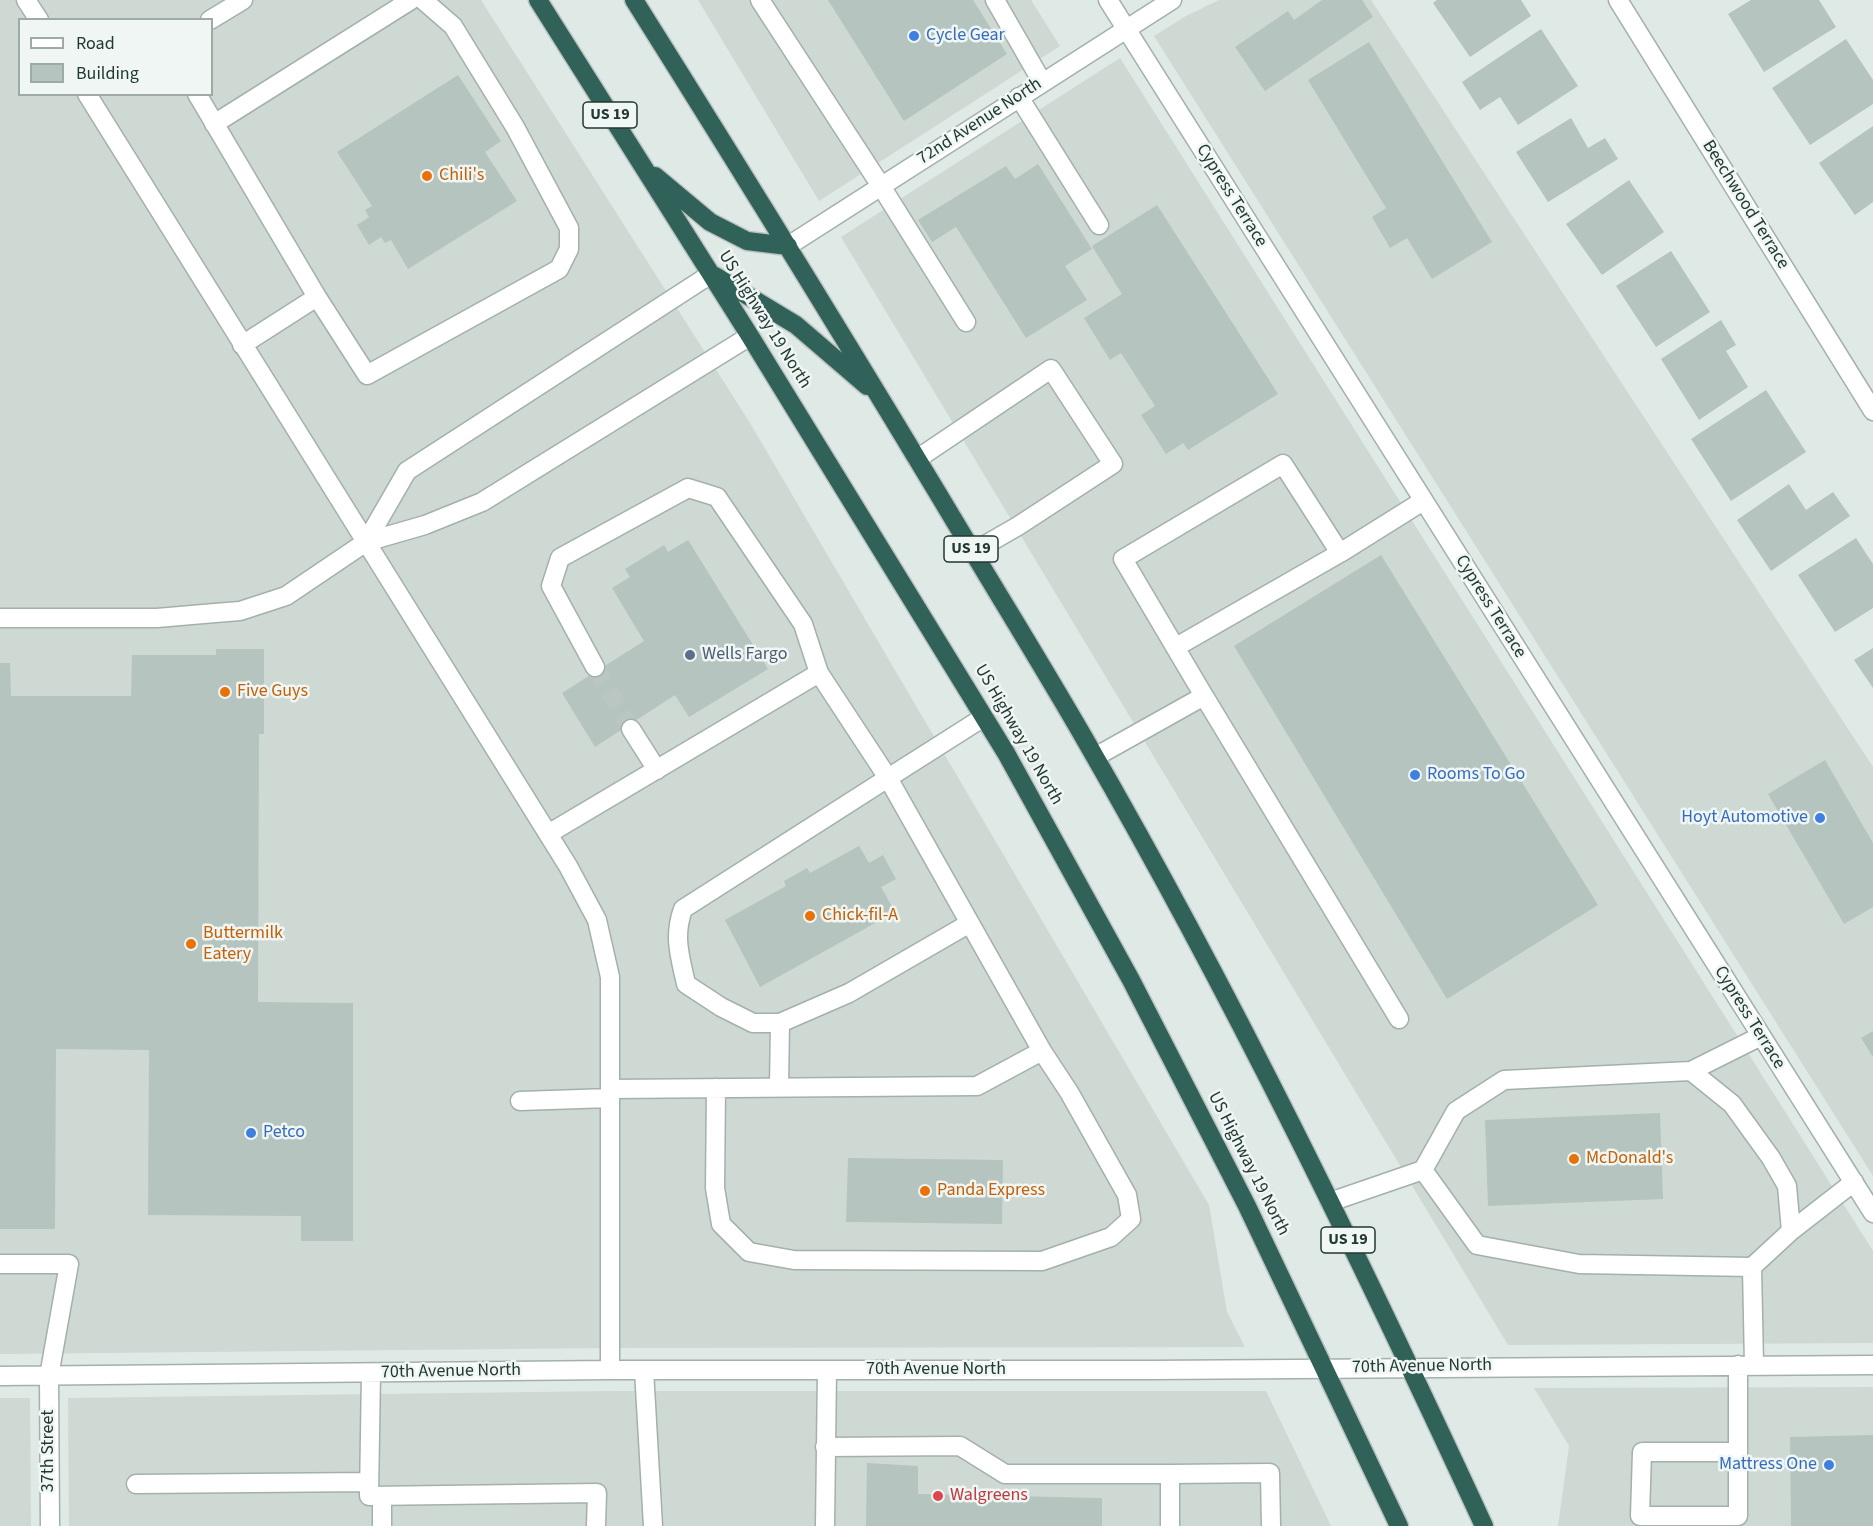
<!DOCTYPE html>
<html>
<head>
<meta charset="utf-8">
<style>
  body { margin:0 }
  #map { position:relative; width:1873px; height:1526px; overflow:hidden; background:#dfe9e5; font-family:"Source Sans 3",sans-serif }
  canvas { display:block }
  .legend { position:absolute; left:18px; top:18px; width:195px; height:78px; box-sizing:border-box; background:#eff6f3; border:2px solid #9daaa6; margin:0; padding:8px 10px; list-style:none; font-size:18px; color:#223833 }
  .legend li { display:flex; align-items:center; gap:12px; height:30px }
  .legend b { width:30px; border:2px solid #9daaa6 }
</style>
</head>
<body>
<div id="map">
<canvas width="1873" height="1526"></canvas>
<ul class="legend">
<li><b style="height:8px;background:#fff"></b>Road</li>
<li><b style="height:16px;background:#b5c4be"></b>Building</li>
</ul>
</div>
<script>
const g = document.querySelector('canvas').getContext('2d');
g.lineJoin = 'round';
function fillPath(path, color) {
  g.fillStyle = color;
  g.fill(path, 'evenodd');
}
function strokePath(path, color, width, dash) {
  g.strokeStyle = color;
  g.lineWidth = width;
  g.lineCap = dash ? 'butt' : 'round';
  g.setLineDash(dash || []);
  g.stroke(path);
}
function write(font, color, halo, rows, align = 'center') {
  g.font = font + ' "Source Sans 3",sans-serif';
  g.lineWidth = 5;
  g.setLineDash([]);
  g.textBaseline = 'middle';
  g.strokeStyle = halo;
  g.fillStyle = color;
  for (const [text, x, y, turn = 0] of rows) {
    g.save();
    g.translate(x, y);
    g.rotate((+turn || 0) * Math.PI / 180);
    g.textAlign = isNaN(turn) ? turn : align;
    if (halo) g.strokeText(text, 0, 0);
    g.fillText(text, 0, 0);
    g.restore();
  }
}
fillPath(new Path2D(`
  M0,0H481L750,423L1209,1205L1227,1312L1245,1347L610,1348L0,1354ZM20,20H212V94H20Z
  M698,0H1031L1060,46L819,201Z
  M1219,0H1371L1873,767V1176L1154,36L1186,16Z
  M1120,58L1873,1251V1343L1508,1345L841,237Z
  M1873,1387V1526H1558L1569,1446L1534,1388Z
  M611,1391H1266L1331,1526H69L68,1398Z
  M0,1398H30L31,1526H0Z`), '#ced9d4');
fillPath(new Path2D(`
  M828,0H973L1007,54L904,121Z
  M1322,0H1362L1373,17L1265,91L1235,47L1288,11L1294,20Z
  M1437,0H1521L1531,16L1470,57L1433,3Z
  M1751,0H1819L1836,27L1764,72L1728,14Z
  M1541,29L1578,86L1518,125L1500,97L1480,110L1462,82Z
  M1846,39L1873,80V104L1810,145L1772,88Z
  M1369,42L1492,242L1432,279L1407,238L1390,248L1372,217L1386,208L1308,80Z
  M458,75L501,141L485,152L517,201L408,269L391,240L385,243L381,237L369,245L357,225L369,217L365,210L372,206L337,152Z
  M1571,118L1588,148L1605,138L1618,159L1548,202L1516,152Z
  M1873,126V202L1855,215L1819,163Z
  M1038,164L1092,249L1065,266L1087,300L1026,338L956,227L932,242L918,220L1006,166L1015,179Z
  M1629,180L1664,232L1602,275L1566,224Z
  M1157,205L1278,394L1188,450L1183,443L1166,454L1141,415L1155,406L1121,353L1110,360L1084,318L1122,294L1092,246Z
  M1671,251L1710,312L1656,347L1616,286Z
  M1721,320L1736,345L1726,351L1748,387L1699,420L1661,359Z
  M1766,390L1806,452L1731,501L1691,439Z
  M1789,484L1806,510L1833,492L1850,516L1771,571L1737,520Z
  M1856,538L1873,564V608L1835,632L1798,575Z
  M688,540L768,669L689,717L675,695L595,747L562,693L644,641L612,588L630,577L625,569L664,545L668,552Z
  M1381,555L1598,905L1447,999L1234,646Z
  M1873,648V688L1854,660Z
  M216,649H264V734H259L258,1002L353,1003V1241H301V1216L148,1215L149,1050L56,1049L55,1229H0V663H10L11,696H131L132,655H216Z
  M1825,760L1873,843V907L1844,924L1768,794Z
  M859,846L869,863L883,855L896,879L881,887L895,912L760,987L725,920L786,886L784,881L807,868L810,873Z
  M1873,1031V1057L1861,1038Z
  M1660,1113L1663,1199L1488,1206L1485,1120Z
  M848,1158L1003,1160L1002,1224L846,1222Z
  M1873,1435V1526H1791L1790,1437Z
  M867,1463L918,1466V1494L1102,1498V1526H866Z`), '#b5c4be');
strokePath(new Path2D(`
  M595,667L631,729`), '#b9c6c1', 18, [18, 9]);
const minor = new Path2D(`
  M26,0L39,20
  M760,0L881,186L966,322
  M995,0L1042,82
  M1108,0L1873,1213
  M1618,0L1873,411
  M210,20L243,0
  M87,94L568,866L597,920L610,977V1370
  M197,94L317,297
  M1019,97L1099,225
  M214,124L411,0
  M788,246L1172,0
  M242,345L317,297L367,375L559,269L569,249V228L515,127L453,26L423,0
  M917,459L1051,369L1113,464L1018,526L973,552
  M366,542L407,471L711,274
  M0,618H157L215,613L240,611L286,596L366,542L425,525L482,502L750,336
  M1176,647L1340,553L1423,501
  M595,667L551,586L560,558L688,488L717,497L803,624L819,673
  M1204,696L1399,1019
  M631,729L657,770
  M1095,757L1204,696L1123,559L1283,464L1340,553
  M548,834L819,673L888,778L984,717
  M1691,1071L1761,1036
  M779,1087L780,1023
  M716,1088L715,1188L721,1224L749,1252L794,1260L1042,1261L1111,1237L1131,1219L1127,1195L1069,1092L1042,1051
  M610,1089L977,1086L1042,1051L888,778L683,909C673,937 680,956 686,984L721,1007L753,1023H780L849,993L970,923
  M520,1101L610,1098
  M1330,1202L1423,1170
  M1791,1231L1854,1182
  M0,1264H69L49,1376L50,1526
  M1752,1267L1579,1264L1477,1245L1423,1170L1456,1111L1504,1080L1691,1071L1732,1104L1771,1158L1787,1186L1791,1231L1752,1267L1754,1365
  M1738,1365V1516H1640L1642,1452H1738
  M644,1370L653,1526
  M371,1373L369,1496L597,1493L596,1526
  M0,1376L610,1370H1151L1873,1365
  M825,1447L960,1446L1005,1474H1170
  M136,1484L369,1482
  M382,1526V1496
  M825,1526L827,1370
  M1170,1526V1474L1270,1473L1271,1526`);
const highway = new Path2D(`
  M538,0L750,336L1006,753L1131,980L1247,1206L1399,1526
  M634,0C751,186 866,373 979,562C1015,622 1052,682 1087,743C1233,996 1361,1260 1484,1526
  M655,176L710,222L747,241L788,246
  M715,276L796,325L867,386`);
strokePath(minor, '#a3b0ac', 21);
strokePath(highway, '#bdc3c2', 21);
strokePath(minor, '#fff', 18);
strokePath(highway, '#30625a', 18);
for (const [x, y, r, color] of [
  [914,36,6,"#3f7fe0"],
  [427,176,6,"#e8710a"],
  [690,655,6,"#5c6f8a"],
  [225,692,6,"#e8710a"],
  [1415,775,6,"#3f7fe0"],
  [1820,818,6,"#3f7fe0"],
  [810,916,6,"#e8710a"],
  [191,944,6,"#e8710a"],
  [251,1133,6,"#3f7fe0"],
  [1574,1159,6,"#e8710a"],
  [925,1191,6,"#e8710a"],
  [1829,1465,6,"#3f7fe0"],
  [938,1496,6,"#e0444e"]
]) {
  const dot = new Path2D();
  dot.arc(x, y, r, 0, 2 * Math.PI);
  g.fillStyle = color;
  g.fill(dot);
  strokePath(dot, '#eff6f3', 2);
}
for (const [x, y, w] of [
  [610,115,54],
  [971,549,54],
  [1348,1240,54]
]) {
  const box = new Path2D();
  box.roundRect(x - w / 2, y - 13, w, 26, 4.5);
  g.fillStyle = '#eff6f3';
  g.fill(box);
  strokePath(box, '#223833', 1.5);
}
write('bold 16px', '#223833', null, [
  ["US 19",610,115],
  ["US 19",971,549],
  ["US 19",1348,1240]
]);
write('18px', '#366cbe', '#eff6f3', [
  ["Cycle Gear",926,36],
  ["Rooms To Go",1427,775],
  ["Hoyt Automotive",1808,818,"right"],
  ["Petco",263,1133],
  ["Mattress One",1817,1465,"right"]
], 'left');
write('18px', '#223833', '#eff6f3', [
  ["72nd Avenue North",980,122,-33],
  ["Cypress Terrace",1231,196,58],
  ["Beechwood Terrace",1745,205,58],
  ["US Highway 19 North",764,320,58],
  ["Cypress Terrace",1490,607,58],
  ["US Highway 19 North",1018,735,60],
  ["Cypress Terrace",1749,1018,58],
  ["US Highway 19 North",1248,1164,63],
  ["70th Avenue North",1422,1367,-1],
  ["70th Avenue North",936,1370],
  ["70th Avenue North",451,1372,-1],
  ["37th Street",49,1451,-90]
]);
write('18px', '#c56008', '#eff6f3', [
  ["Chili's",439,176],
  ["Five Guys",237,692],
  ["Chick-fil-A",822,916],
  ["Buttermilk",203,934],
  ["Eatery",203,955],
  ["McDonald's",1586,1159],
  ["Panda Express",937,1191]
], 'left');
write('18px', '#4e5e75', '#eff6f3', [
  ["Wells Fargo",702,655]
], 'left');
write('18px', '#be3a42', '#eff6f3', [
  ["Walgreens",950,1496]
], 'left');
</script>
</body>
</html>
